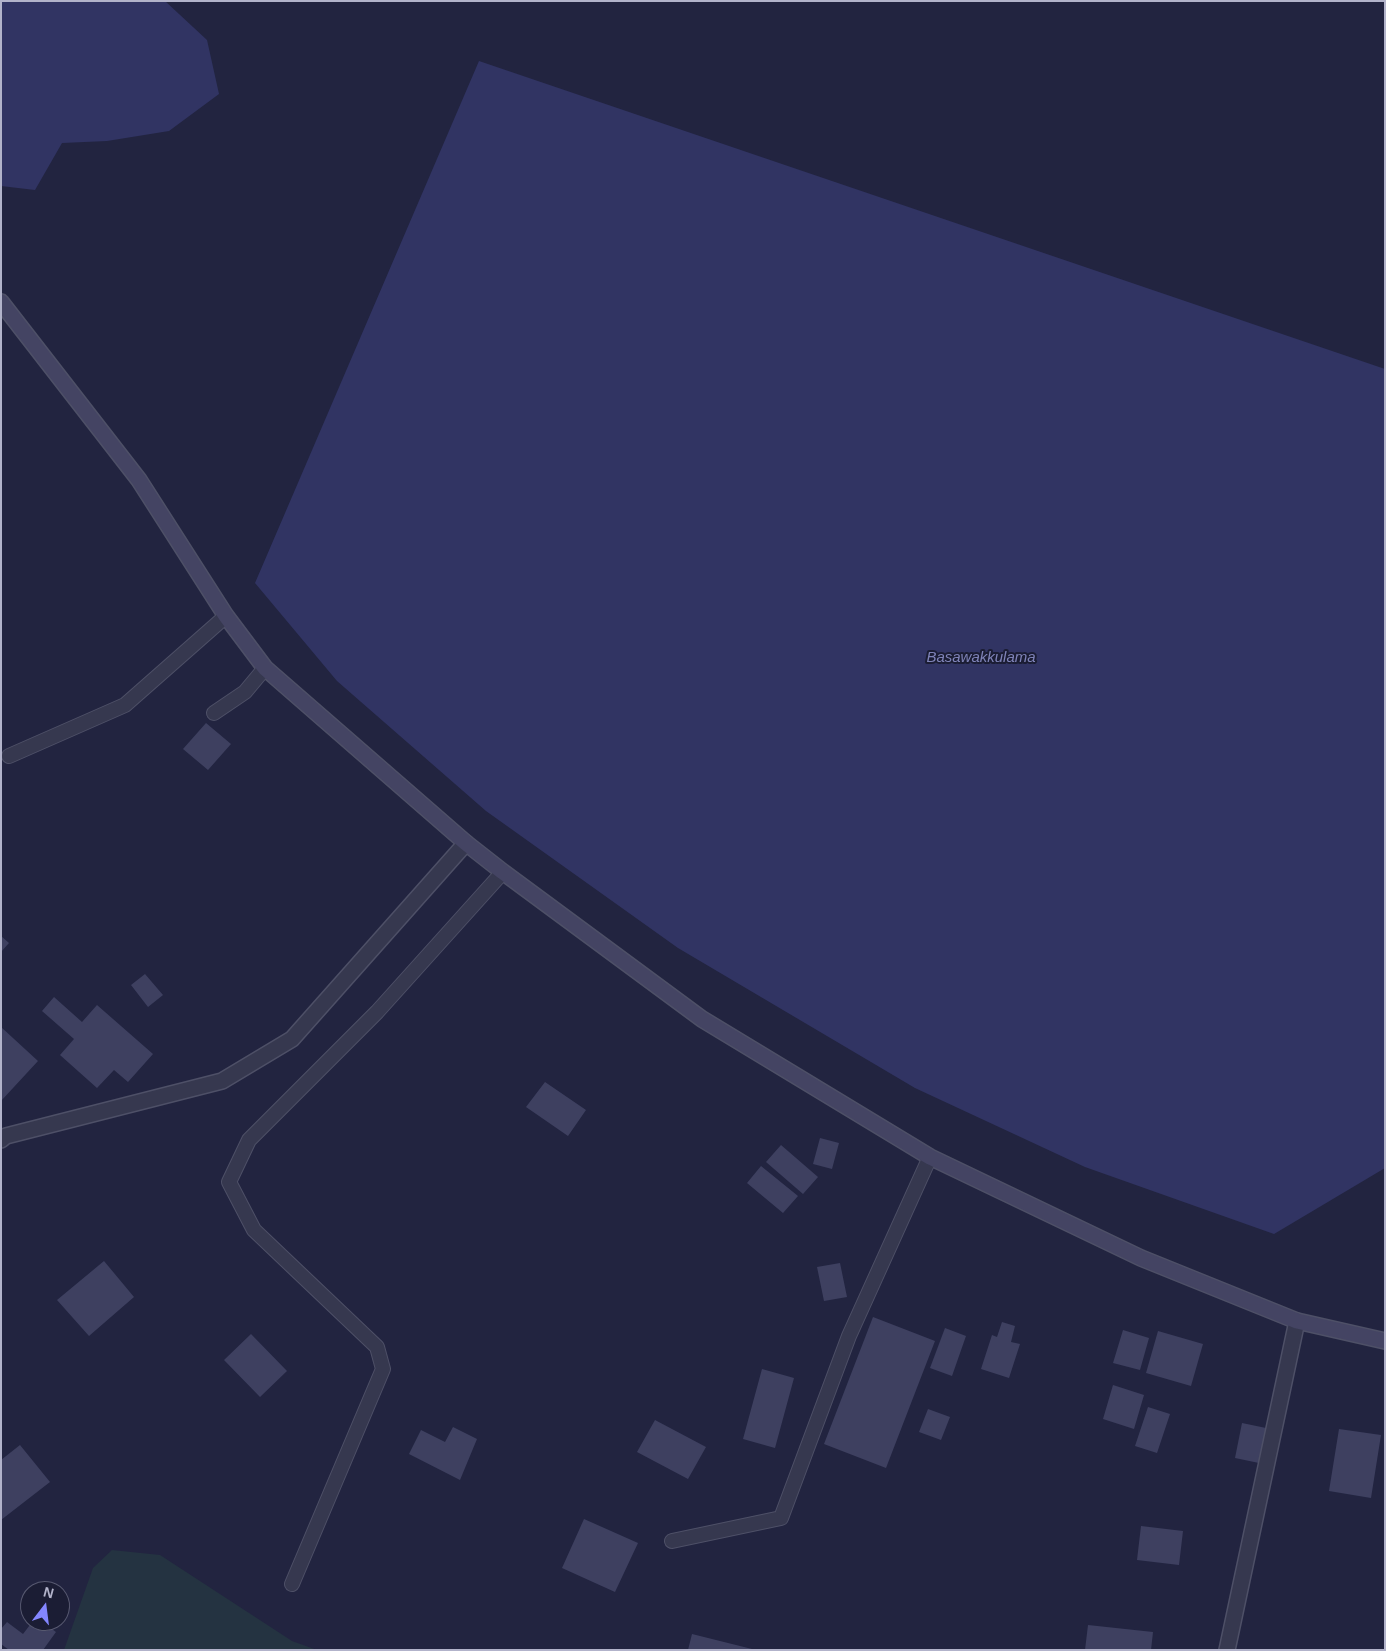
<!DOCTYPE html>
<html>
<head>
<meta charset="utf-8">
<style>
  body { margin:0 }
  #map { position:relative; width:1386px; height:1651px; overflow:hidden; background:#222440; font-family:Arial,sans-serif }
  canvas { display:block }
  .frame { position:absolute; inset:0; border:2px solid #b2b3ca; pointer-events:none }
  .north { position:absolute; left:20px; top:1581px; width:50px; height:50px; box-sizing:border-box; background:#1b1d34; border:1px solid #575970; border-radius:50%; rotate:15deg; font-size:14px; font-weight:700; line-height:20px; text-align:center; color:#b2b3ca }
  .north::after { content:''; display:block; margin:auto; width:18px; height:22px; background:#8386ff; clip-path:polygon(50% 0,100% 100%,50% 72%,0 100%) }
</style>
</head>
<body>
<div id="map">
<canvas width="1386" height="1651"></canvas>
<div class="frame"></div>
<div class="north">N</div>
</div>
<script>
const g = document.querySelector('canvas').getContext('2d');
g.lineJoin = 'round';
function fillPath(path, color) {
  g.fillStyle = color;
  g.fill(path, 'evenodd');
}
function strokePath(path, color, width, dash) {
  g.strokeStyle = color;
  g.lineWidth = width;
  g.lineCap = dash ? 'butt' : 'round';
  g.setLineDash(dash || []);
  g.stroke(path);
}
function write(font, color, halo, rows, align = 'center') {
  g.font = font + ' Arial,sans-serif';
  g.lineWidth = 4;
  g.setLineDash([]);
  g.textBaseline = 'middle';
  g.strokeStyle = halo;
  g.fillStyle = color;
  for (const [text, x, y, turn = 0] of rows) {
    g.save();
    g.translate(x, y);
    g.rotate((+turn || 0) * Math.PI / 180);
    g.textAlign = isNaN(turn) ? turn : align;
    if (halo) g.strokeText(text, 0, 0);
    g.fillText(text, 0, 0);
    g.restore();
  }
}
fillPath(new Path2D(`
  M112,1550L160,1555L292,1641L317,1650H64L93,1568Z`), '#243341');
fillPath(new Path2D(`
  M1,1H165L207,40L219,94L169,131L107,141L62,143L35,190L1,186Z
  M479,61L1385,369V1168L1274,1234L1085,1167L915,1088L678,948L486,811L337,681L255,583Z`), '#313463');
fillPath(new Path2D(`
  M206,723L231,744L208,770L183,749Z
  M1,936L9,943L1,952Z
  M145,974L163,995L148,1007L131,985Z
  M54,997L82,1022L97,1005L153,1054L128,1082L114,1070L97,1088L60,1055L74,1039L42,1011Z
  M1,1027L38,1061L1,1101Z
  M545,1082L586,1110L568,1136L526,1107Z
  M820,1138L839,1143L832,1169L813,1164Z
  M781,1145L818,1177L803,1194L766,1162Z
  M761,1166L798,1196L783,1213L747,1183Z
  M104,1261L134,1297L89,1336L57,1300Z
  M840,1263L847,1297L824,1301L817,1267Z
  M873,1317L935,1341L886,1468L824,1444Z
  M1002,1322L1015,1326L1011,1342L1020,1344L1009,1378L981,1369L992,1335L997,1337Z
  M945,1328L966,1336L952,1376L930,1368Z
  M1123,1330L1149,1338L1140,1370L1113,1363Z
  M1158,1331L1203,1344L1191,1386L1146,1373Z
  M251,1334L287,1371L260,1397L224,1360Z
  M762,1369L794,1378L775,1448L743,1439Z
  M1113,1385L1144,1395L1134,1429L1103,1419Z
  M1148,1407L1170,1414L1157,1453L1135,1446Z
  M928,1409L950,1417L941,1440L919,1432Z
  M655,1420L706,1447L688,1479L637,1452Z
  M1242,1423L1266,1428L1259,1463L1235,1458Z
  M453,1427L477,1439L460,1480L409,1454L421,1430L445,1442Z
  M1339,1429L1381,1435L1371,1498L1329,1491Z
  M20,1445L50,1482L1,1520V1460Z
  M584,1519L638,1543L615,1592L562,1568Z
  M1141,1526L1183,1531L1179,1565L1137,1560Z
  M33,1621H41L56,1632L43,1650H9L1,1644V1629L7,1622L23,1634Z
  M1088,1625L1153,1632L1151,1650H1085Z
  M692,1634L752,1649V1650H688Z`), '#3e4060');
const lane = new Path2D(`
  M214,713L245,692L265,668
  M9,756L125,705L226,616
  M672,1541L781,1518L849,1336L930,1157
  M292,1584L383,1369L377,1347L254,1230L229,1182L249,1140L377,1012L503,872`);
const street = new Path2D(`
  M1,1140L6,1136L222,1081L292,1039L466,843
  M1227,1650L1297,1321`);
const secondary = new Path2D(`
  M1,302L139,480L226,616L265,668L466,843L503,872L702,1019L930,1157L1141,1258L1297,1321L1385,1341`);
strokePath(lane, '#4e5067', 16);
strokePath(street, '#4e5067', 18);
strokePath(secondary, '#4e5067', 18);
strokePath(lane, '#36384f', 14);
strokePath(street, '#36384f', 15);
strokePath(secondary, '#444463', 15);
write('italic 15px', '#7f83b8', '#1b1d34', [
  ["Basawakkulama",981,658]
]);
</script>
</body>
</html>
